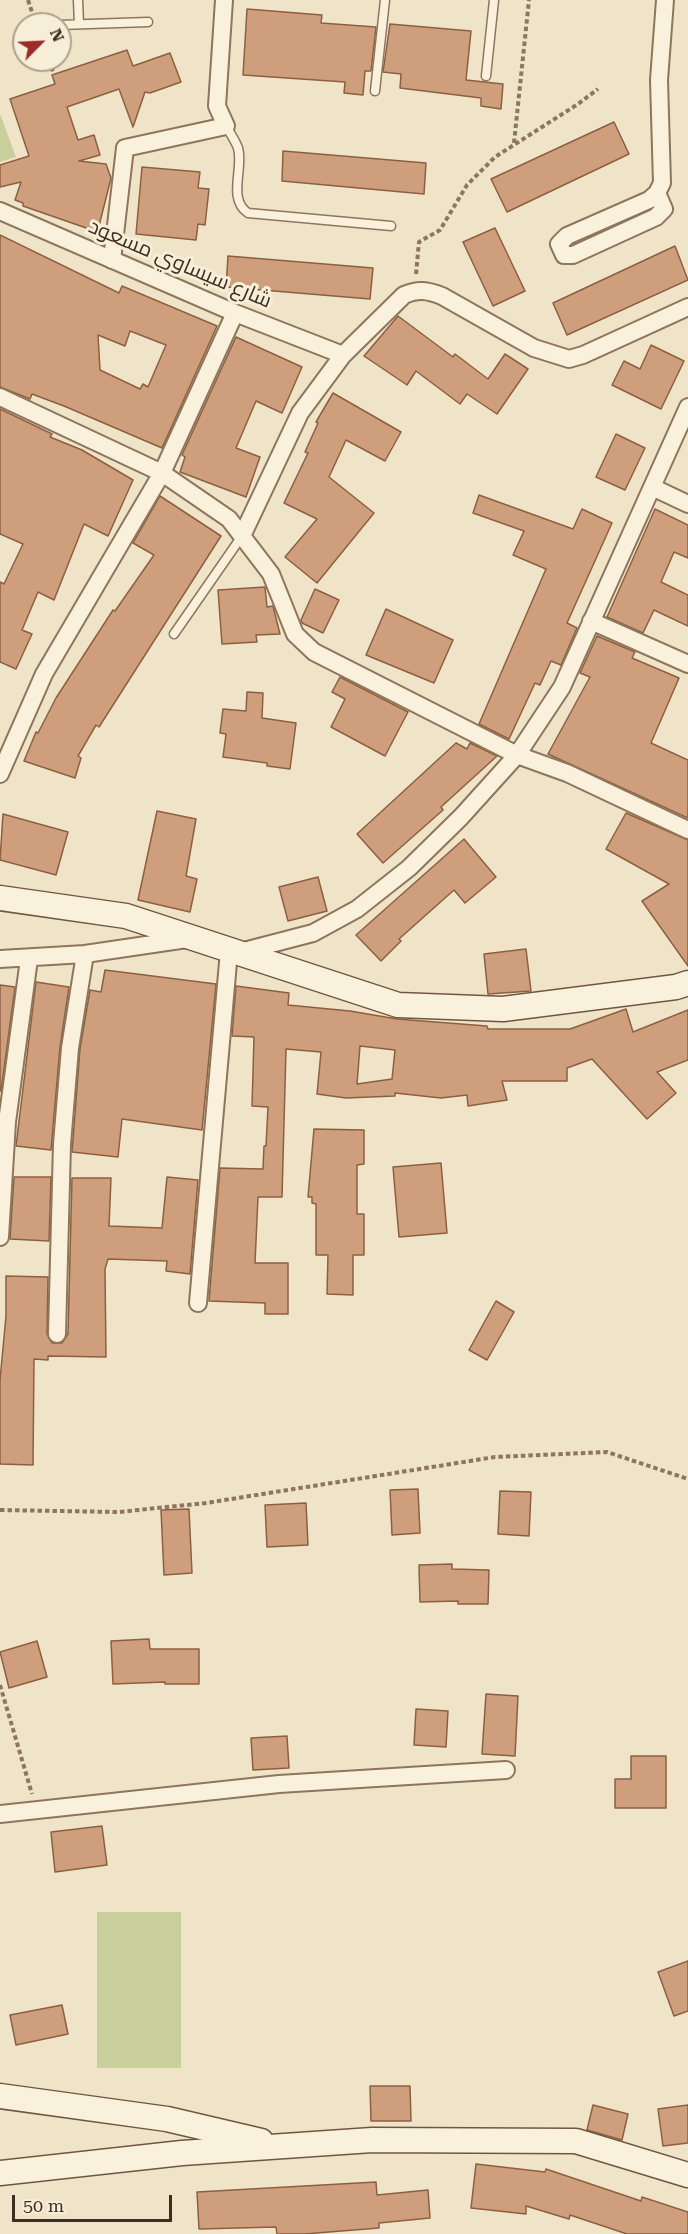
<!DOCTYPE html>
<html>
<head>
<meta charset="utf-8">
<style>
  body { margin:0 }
  #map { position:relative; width:688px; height:2234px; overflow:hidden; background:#f0e4c8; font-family:"Roboto Serif",serif }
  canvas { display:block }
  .north { position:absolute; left:12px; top:12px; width:60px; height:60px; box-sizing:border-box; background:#f7eed8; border:2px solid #ada18e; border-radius:50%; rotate:66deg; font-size:16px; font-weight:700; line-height:24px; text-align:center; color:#3d2e20 }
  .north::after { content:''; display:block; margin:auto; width:21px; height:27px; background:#9e2a2b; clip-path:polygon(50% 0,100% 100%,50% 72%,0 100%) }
  .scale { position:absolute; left:12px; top:2195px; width:160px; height:27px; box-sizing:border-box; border:3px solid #3d2e20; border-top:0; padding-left:8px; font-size:18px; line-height:21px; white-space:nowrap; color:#3d2e20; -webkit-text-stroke:4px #f7eed8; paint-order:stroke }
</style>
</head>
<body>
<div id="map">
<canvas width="688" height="2234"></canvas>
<div class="north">N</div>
<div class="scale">50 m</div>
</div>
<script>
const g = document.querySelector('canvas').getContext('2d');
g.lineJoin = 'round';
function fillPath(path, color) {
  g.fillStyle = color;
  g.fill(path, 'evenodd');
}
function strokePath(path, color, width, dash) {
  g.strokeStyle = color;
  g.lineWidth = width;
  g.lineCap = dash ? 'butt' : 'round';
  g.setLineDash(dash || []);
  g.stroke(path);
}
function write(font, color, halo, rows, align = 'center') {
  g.font = font + ' "Roboto Serif",Cairo,serif';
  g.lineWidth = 6;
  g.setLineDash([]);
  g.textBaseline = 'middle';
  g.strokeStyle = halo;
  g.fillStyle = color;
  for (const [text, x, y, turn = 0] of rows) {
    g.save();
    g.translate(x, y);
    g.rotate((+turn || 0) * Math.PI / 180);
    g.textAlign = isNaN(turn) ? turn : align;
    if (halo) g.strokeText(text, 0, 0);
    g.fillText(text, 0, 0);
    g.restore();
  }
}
fillPath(new Path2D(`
  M0,114L16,157L0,162Z
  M97,1912H181V2068H97Z`), '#c9cf9b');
const building = new Path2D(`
  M247,9L322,15L321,23L376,27L371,71H365L363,95L344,93L345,82L243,75Z
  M390,24L471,31L466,80L503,84L501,109L481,106V98L400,88L401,74L383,72Z
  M127,50L133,66L170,53L181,82L150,93L145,92L133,127L119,89L67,107L78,140L94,135L100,155L79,161L106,164L111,178L99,226L92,230L23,206V203L15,200L21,182L0,187V165L29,156L10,99L55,84L52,75Z
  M614,122L629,154L507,212L491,179Z
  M283,151L426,163L424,194L282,181Z
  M142,167L200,172L198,188L209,189L205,225L198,224L196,240L136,234Z
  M495,228L525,291L493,306L463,242Z
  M0,235L119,293L122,286L217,326L162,448L64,406L32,394L30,399L0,387ZM130,331L166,345L148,387L143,384L140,389L100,370L98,335L125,346Z
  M675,246L688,280L567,335L553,303Z
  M228,256L373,268L370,299L226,287Z
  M398,316L453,357L455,354L488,379L505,354L528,369L497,414L467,394L460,404L416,371L407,385L364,356Z
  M236,337L302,367L282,413L256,401L236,448L260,457L246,497L180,472L185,457L182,455Z
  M651,345L684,361L661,409L612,385L624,361L640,369Z
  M333,393L401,432L385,461L346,440L329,477L374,513L317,583L285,557L317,519L284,503L308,453L305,452L318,423L316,422Z
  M0,409L52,434L50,437L82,450L133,480L108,536L84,524L54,600L38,592L22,630L32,634L16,669L0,662V582L4,584L23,544L0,534Z
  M616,434L645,448L625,490L596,477Z
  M479,495L573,529L582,509L612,523L567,623L577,628L561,665L551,661L540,685L535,683L509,739L479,724L546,569L513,555L524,531L473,513Z
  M160,496L221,536L99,727L96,725L78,756L81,758L75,778L24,761L36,732L38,733L56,698L113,610L115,611L154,555L133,543Z
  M655,509L688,525V558L674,552L661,582L688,595V626L654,610L643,633L607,617Z
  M265,587L267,607L273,606L280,634L256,635L257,642L222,644L218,590Z
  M315,589L339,600L323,633L302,623L301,620Z
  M386,609L453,640L434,683L366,655Z
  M597,636L635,652L632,658L679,678L651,743L688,760V818L548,754L590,677L580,673Z
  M340,677L408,712L385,756L331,727L345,699L332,692Z
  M247,692L263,693L262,718L296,723L290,769L267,766V763L223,757L226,734L220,733L223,709L246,711Z
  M456,743L467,749L470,743L497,756L441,807L443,810L383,863L357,834Z
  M157,811L196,819L186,876L197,879L190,912L138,900Z
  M626,813L688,840V966L642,901L669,884L606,849Z
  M3,814L68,832L56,875L0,860Z
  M464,839L496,877L465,903L454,890L399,939L401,941L381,961L356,935Z
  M318,877L327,911L288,921L279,887Z
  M526,949L531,991L488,994L484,954Z
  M105,970L216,984L202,1130L122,1119L118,1157L72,1152L80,1049L90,990L101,992Z
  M36,982L69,987L60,1047L51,1150L16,1146Z
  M0,985L15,987L1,1091H0Z
  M236,986L289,993L288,1005L350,1011L397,1019L487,1026L488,1029H570L626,1009L633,1032L688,1010V1060L657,1072L676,1093L647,1119L592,1059L567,1068V1081H502L507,1100L468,1106L467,1095L441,1098L395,1093V1096L346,1098L317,1094L321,1052L286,1049L282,1197H258L255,1263H288V1314H265V1303L209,1301L220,1168L263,1169L264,1146H266L268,1107L252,1106L254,1037L232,1036ZM360,1046L395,1050L392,1079L357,1084Z
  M314,1129L364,1130V1164L357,1165V1214H364V1255H353V1295L327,1294L328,1255H316V1204L312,1203V1197H308Z
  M441,1163L447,1233L399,1237L393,1167Z
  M14,1177H51L49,1241L10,1239Z
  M167,1177L198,1180L190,1274L166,1271L167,1261L108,1259L105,1269L106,1357L48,1356V1360L34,1359L33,1465L0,1464V1380L6,1316V1276L48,1277L47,1334L52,1343H62L68,1334L72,1178H111L109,1226L162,1228Z
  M496,1301L514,1312L487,1360L469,1350Z
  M418,1489L420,1533L392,1535L390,1490Z
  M500,1491L531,1492L529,1536L498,1534Z
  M306,1503L308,1545L267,1547L265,1505Z
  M189,1509L192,1573L164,1575L161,1510Z
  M452,1564V1569L489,1570L488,1604H458V1601L420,1602L419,1565Z
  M149,1639L150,1649H199V1684H165V1682L113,1684L111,1641Z
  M37,1641L47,1677L9,1688L0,1652Z
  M486,1694L518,1696L515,1756L482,1754Z
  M416,1709L448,1711L446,1747L414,1745Z
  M287,1736L289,1768L253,1770L251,1738Z
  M631,1756H666V1808H615V1779H631Z
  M102,1826L107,1865L55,1872L51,1832Z
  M688,1961V2011L674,2016L658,1972Z
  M62,2005L68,2034L16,2045L10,2015Z
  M370,2086H410L411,2121H371Z
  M593,2105L628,2114L622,2140L587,2130Z
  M688,2105V2143L663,2146L658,2109Z
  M476,2164L545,2172L546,2169L641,2201L642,2197L688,2212V2234H627L570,2215L569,2219L526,2206V2214L471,2208Z
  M376,2182L377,2195L428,2190L430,2218L379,2223V2228L304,2234H277L276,2227L199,2229L197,2192Z`);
fillPath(building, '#cf9f7d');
strokePath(building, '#8d5f41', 1.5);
const lane = new Path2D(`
  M78,0L79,24
  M60,25L148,22
  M486,76L494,0
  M375,91L385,0
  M226,126C230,133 235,140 238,148C244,168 227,199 248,213L391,226
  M174,634L242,536`);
const street = new Path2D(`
  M657,193L664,209L656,217L573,255H564L559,244L567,236L649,200L657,193L662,183L659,80L665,0
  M0,211L235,313L343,355
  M112,260L125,148L226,126L217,106L224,0
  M0,397L162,473L235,313
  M652,487L688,504
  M242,536L300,413L343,355L404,295C418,289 427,290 442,296L534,348L569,359L583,355L688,307
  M591,621L688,664
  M0,774L44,674L162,473L229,519L271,574L295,634L314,652L517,755L567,773L688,830
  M240,952L313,933L357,909L409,868L461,817L517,755L562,687L688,407
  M0,959L85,954L187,939
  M0,1237L7,1122L29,959
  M198,1303L229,951
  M57,1334L62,1144L70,1048L85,954
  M0,1814L279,1784L506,1770`);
const secondary = new Path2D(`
  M0,898L126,916L398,1005L503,1009L676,987L688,983
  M0,2096L167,2119L261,2141
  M0,2173L182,2153L372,2140L576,2141L688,2175`);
strokePath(lane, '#8d765c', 11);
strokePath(street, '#8d765c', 20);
strokePath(secondary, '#6f573f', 27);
strokePath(new Path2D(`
  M28,0L36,24
  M49,60L54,75
  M514,143L529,0
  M416,274L419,242L440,230L467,185L495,157L578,104L598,89
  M0,1510L119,1512L206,1503L495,1457L607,1452L688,1479
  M0,1685L32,1794`), '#8d765c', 4, [4.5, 3]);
strokePath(lane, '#faf1dc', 8);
strokePath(street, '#faf1dc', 16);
strokePath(secondary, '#faf1dc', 24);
write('21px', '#3d2e20', '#f7eed8', [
  ["شارع سيساوي مسعود",180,264,23]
]);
</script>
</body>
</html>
